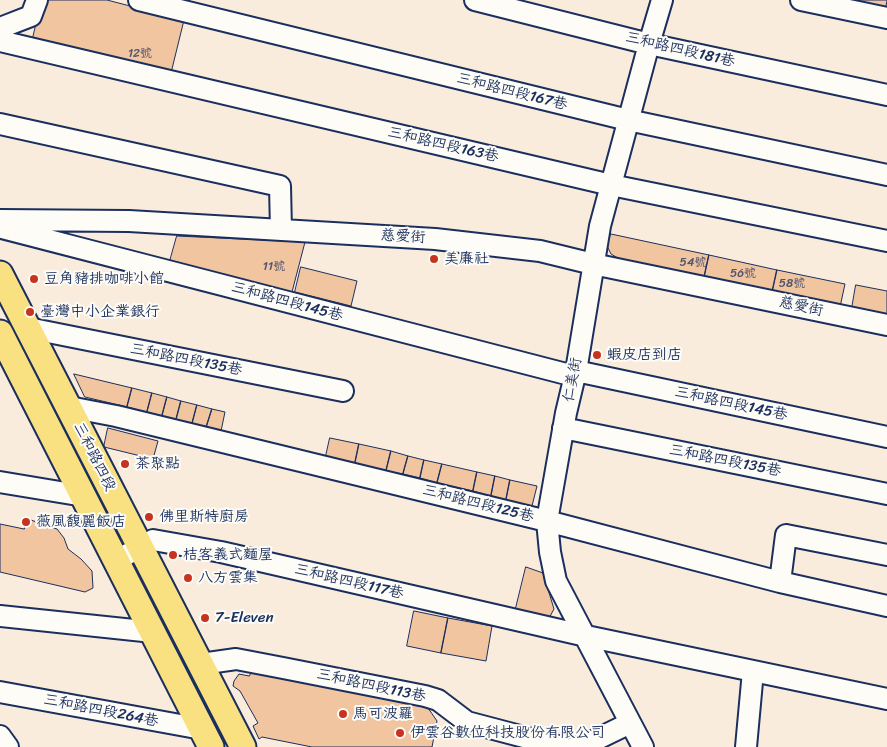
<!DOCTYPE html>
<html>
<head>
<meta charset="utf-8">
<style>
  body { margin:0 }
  canvas { display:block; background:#f9ecdd }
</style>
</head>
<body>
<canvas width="887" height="747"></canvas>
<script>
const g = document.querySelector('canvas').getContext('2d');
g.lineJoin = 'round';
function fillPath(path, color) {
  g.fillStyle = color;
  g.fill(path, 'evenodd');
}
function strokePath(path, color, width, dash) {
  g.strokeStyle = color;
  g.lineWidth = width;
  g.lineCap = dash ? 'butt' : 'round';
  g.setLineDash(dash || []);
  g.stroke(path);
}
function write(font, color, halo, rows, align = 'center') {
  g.font = font + ' Sriracha,"LXGW WenKai TC",sans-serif';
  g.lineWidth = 4;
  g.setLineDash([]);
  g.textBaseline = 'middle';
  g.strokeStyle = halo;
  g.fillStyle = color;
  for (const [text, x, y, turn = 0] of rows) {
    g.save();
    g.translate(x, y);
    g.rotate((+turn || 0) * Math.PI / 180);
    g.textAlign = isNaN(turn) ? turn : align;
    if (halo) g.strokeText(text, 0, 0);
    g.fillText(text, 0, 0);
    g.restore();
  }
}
const building = new Path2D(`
  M42,0H107L184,20L170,77L32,42Z
  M842,0H887V1L885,11Z
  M611,234L709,255L704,278L623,261L611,254L607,246Z
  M177,236L305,242L292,292L170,261Z
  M709,255L777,270L772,293L704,278Z
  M301,267L357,281L351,306L295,292Z
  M777,270L845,284L840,307L772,293Z
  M856,285L887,291V316L852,308Z
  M74,374L132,388L127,407L85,397Z
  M132,388L152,393L147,412L127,407Z
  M152,393L167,397L162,416L147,412Z
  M167,397L181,401L176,420L162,416Z
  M181,401L197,405L192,424L176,420Z
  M197,405L212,409L206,428L192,424Z
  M212,409L225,412L221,431L206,428Z
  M108,428L158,441L153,459L104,447Z
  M330,438L359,444L355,463L326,456Z
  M359,444L391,451L386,471L355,463Z
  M391,451L408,456L403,474L386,471Z
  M408,456L424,460L420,478L403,474Z
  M424,460L442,464L437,483L420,478Z
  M442,464L477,472L473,491L437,483Z
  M477,472L495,476L491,496L473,491Z
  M495,476L510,480L506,500L491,496Z
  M510,480L537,486L532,506L506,500Z
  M25,518L57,529L64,538L68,549L81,559L92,571L93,588L85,592L0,572V524L24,529Z
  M526,567L543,573L554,609L548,620L515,612Z
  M414,611L448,618L441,653L407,646Z
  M448,618L492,626L486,661L441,653Z
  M252,671L428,708L437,721L432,747H312L262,737L259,739L253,726L258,723L240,691L233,686L234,681L239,674L249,676Z`);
fillPath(building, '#f1c5a0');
strokePath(building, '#1b2f5e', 1);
const minor = new Path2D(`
  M139,0L628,120L887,175
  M475,0L649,44L887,95
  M801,0L887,18
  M0,28L31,16L37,0
  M0,41L611,185L887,241
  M0,124L280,186L281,230
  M0,220L129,221L435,239L540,251L593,264L887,325
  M2,228L574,376
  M28,328L343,391
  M576,371L887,437
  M69,407L116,416L547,521L780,582L887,606
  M563,428L887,494
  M0,482L84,496
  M117,560L153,540L221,552L586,636L887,699
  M780,582L786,535L887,555
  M0,616L153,632
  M201,664L236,659L283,668L425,696L438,700L467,722L562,747
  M0,692L202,729
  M0,736L8,747
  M575,747L583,746L630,723
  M643,747L556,581L550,552L547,521L566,413L576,371L600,226L649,44L662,0
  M746,747L753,671`);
const major = new Path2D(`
  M0,274L243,747
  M0,333L211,747`);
strokePath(minor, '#1b2f5e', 24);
strokePath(major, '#1b2f5e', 29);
strokePath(minor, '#fdfcf7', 20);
strokePath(major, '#f9e181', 25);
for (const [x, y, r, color] of [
  [434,259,5,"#c8321e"],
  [34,279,5,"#c8321e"],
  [30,312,5,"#c8321e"],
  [597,355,5,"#c8321e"],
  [125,464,5,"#c8321e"],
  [149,517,5,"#c8321e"],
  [26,522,5,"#c8321e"],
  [173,555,5,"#c8321e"],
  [188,578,5,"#c8321e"],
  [205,618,5,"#c8321e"],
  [343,714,5,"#c8321e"],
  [400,733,5,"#c8321e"]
]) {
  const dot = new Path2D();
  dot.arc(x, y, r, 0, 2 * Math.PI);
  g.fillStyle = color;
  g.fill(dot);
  strokePath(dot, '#fdfcf7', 2);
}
write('12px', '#50546e', null, [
  ["12號",140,54],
  ["54號",693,263],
  ["11號",274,267],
  ["56號",743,274],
  ["58號",792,284]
]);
write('15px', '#1b2f5e', '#fdfcf7', [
  ["三和路四段181巷",680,50,13],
  ["三和路四段167巷",512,92,14],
  ["三和路四段163巷",443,145,13],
  ["慈愛街",403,237,3],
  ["三和路四段145巷",287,302,15],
  ["慈愛街",801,307,12],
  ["三和路四段135巷",186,360,11],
  ["仁美街",573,380,-79],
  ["三和路四段145巷",731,404,12],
  ["三和路四段",94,457,63],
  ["三和路四段135巷",725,461,11],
  ["三和路四段125巷",478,504,14],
  ["三和路四段117巷",349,582,13],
  ["三和路四段113巷",371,686,12],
  ["三和路四段264巷",101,711,11]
]);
write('15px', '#1b2f5e', '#fdfcf7', [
  ["美廉社",444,259],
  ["豆角豬排咖啡小館",44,279],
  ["臺灣中小企業銀行",40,312],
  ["蝦皮店到店",607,355],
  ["茶聚點",135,464],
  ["佛里斯特廚房",159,517],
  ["薇風馥麗飯店",36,522],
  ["桔客義式麵屋",183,555],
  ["八方雲集",198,578],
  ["7-Eleven",215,618],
  ["馬可波羅",353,714],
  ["伊雲谷數位科技股份有限公司",410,733]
], 'left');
</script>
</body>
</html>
